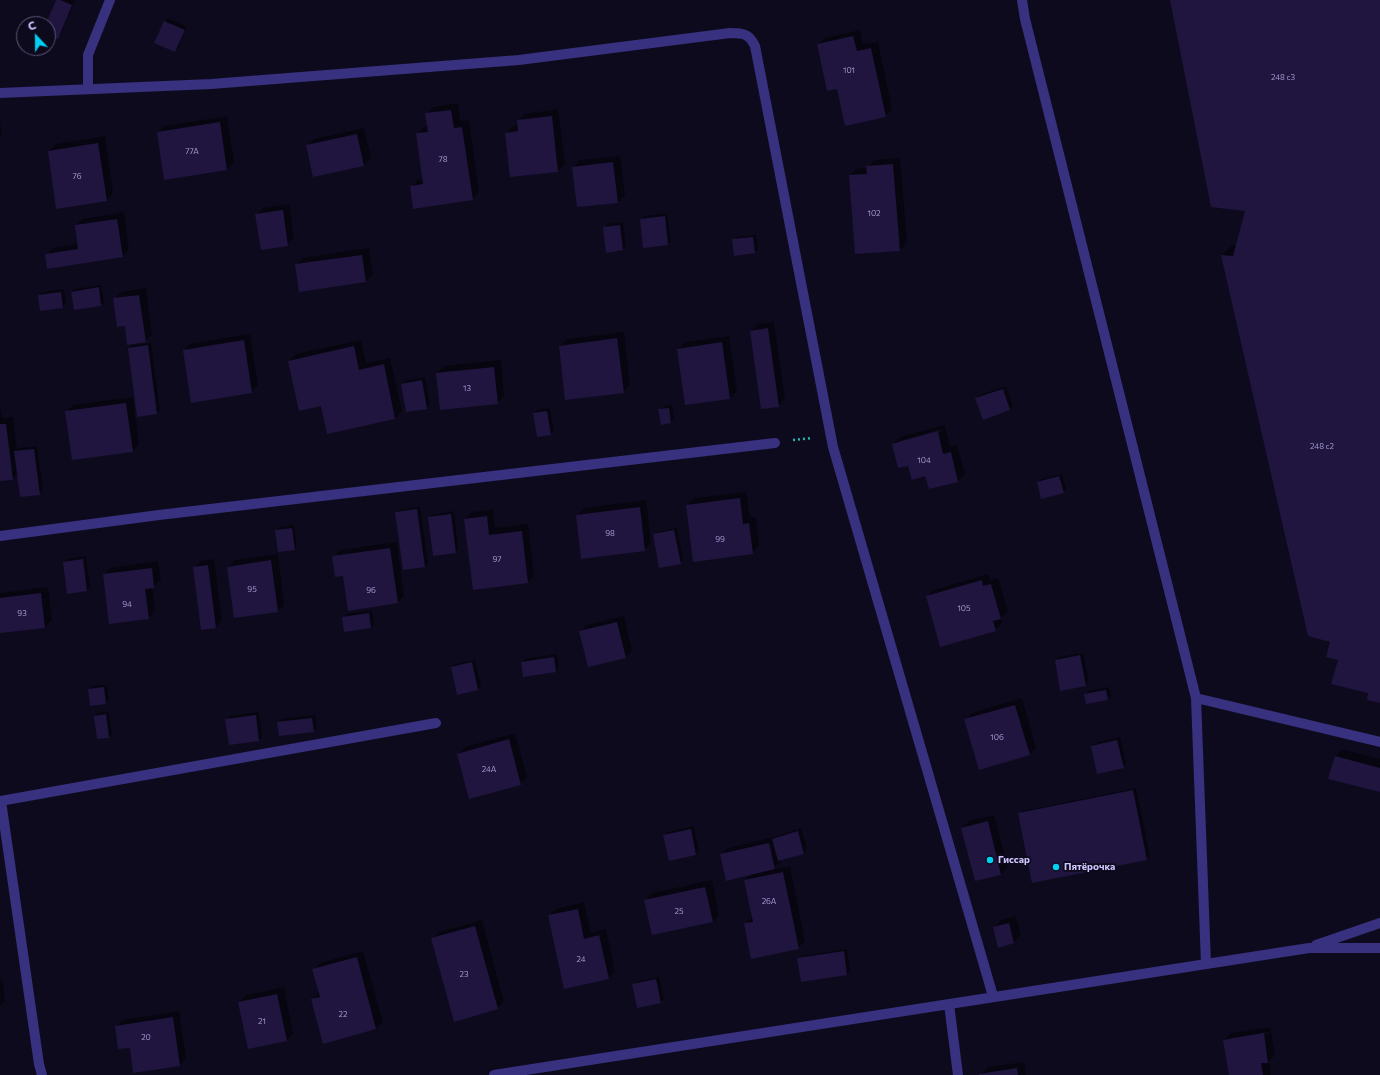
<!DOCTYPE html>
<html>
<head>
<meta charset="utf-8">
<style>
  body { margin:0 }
  #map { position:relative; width:1380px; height:1075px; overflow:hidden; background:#0e0a1d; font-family:Commissioner,sans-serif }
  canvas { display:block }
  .north { position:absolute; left:16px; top:16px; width:40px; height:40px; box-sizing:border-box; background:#0e0a1d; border:1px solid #5b5577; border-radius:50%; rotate:338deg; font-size:11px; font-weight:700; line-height:16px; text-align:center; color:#cec6ff }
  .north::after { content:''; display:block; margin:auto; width:14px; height:18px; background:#00d0f1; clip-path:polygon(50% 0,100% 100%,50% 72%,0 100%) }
</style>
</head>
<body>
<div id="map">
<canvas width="1380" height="1075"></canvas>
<div class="north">С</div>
</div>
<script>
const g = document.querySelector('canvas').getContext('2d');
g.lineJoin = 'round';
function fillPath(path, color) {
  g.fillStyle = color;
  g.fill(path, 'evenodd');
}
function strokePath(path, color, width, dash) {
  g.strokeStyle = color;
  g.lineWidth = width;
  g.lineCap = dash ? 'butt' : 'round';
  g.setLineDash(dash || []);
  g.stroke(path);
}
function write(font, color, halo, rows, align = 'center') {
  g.font = font + ' Commissioner,sans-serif';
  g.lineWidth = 3.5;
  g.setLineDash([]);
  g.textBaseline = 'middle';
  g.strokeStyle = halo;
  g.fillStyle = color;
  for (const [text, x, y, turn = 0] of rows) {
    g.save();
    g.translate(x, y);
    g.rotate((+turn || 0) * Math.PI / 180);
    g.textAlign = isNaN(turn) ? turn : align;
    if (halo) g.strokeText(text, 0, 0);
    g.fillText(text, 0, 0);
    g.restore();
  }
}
fillPath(new Path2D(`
  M57,0H75L61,34L57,37L48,33L47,24Z
  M1171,0H1380V702L1339,659L1331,641L1222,255L1232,245L1237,246L1246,210Z
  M168,18L187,27L178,48L175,51L165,21Z
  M860,30L863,44L878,42L892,109L885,116L838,88L818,44L825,38Z
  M458,103L460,121L469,120L479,192L472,199L411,187L418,180L424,179L417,134L424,127L428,126L426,114L433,107Z
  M558,109L565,164L558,171L506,133L513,126L519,125L518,121L525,114Z
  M227,116L234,162L227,169L158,132L165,126Z
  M0,122L2,135L0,137Z
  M364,128L371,158L364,165L314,176L307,146L314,139Z
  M105,136L113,193L107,200L49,151L56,144Z
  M620,156L625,195L618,202L574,167L580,160Z
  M900,158L907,243L900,250L850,176L856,169L867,168L874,160Z
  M289,204L294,238L287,245L256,215L263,208Z
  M124,212L129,250L123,256L46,255L53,248L79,244L76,225L83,219Z
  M667,213L671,241L668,244L641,220L644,216Z
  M623,222L626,246L623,249L607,251L604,228L607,224Z
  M756,235L758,249L755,252L733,240L737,237Z
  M369,248L373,275L366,281L296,265L303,258Z
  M101,285L104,302L101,305L72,292L75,289Z
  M146,288L152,335L145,341L125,325L114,299L121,292Z
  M64,289L66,304L62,307L39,295L42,292Z
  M774,322L785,399L778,406L751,331L758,324Z
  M624,332L630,385L623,392L560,346L567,339Z
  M250,334L258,385L251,392L184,350L191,343Z
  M729,336L737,391L730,398L678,349L685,342Z
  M361,340L366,363L390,358L402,411L395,418L328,433L322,405L289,361L296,354Z
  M151,343L160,410L157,413L138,416L129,348L132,345Z
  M501,360L504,396L497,403L437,373L444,366Z
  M425,377L430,404L427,408L406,411L402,384L405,381Z
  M1006,386L1013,406L1010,409L983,419L976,398L979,395Z
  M133,397L139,444L133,451L66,412L73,405Z
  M672,405L674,419L671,422L662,424L660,410L663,407Z
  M0,407L2,418L13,417L17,450L19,448L37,446L43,490L39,494L18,473L12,479L0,480Z
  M550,408L554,431L550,434L534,413L538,410Z
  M945,425L950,447L957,445L965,474L958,481L929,488L926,475L909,465L893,444L900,437ZM942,429L943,431L899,443V441Z
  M1062,474L1066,489L1063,492L1038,483L1041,479Z
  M746,492L750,517H756L759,546L752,553L687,505L694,498Z
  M646,500L651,543L644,550L577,515L584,508Z
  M420,507L428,563L425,566L396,513L399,510Z
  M493,509L495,528L528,524L534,576L528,582L465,519L472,512Z
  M454,511L458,549L455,552L429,518L432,515Z
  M294,525L297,546L294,549L276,531L279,527Z
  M677,528L683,560L680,563L654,535L657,532Z
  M397,542L404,596L397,603L344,575L334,557L340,550Z
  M278,554L284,605L277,612L228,567L235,560Z
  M86,556L90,587L86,591L64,562L67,559Z
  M214,559L222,620L216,627L194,568L201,561Z
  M158,561L161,580L152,587L155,611L148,618L104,575L110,568Z
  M988,574L990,580L998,578L1008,611L1001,618L1002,623L995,630L927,597L934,590Z
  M48,587L52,620L45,627L0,632V593Z
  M372,610L374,624L371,627L343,617L346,614Z
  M624,616L632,651L625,658L580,632L587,625Z
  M1083,653L1089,682L1086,685L1056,660L1059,657Z
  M557,654L559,668L556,671L522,662L525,659Z
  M475,660L481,686L478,689L452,667L455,664Z
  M107,685L109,700L105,703L89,690L92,686Z
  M1109,687L1111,696L1108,699L1087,703L1085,695L1088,691Z
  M1022,698L1036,748L1030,754L965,720L972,713Z
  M109,712L112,734L109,737L98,738L95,716L98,713Z
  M259,712L262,737L259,740L230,744L226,719L230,716Z
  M315,715L317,727L313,731L278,723L281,719Z
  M515,733L527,777L520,784L458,754L465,747Z
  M1120,737L1126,764L1123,767L1092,746L1095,743Z
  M1342,749L1380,759V791L1336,756Z
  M1136,788L1150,856L1147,859L1019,814L1023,811Z
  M994,815L1008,867L1001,874L976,880L962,828L969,821Z
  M694,826L699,851L696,854L664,835L668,832Z
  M801,828L807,849L804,853L781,859V861L773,869L790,866L805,941L798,948L745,924L753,917L745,880L752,873L721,855L728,848L774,837Z
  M712,880L719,915L713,922L645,900L652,893Z
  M584,902L591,933L606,929L615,972L608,978L549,916L556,909Z
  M1016,916L1021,935L1014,942L999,947L994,927L1001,920Z
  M482,920L504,1002L497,1008L432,939L439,932Z
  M847,949L850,971L847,974L802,981L798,959L802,956Z
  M363,951L383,1022L376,1028L312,1000L319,992L313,970L320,963Z
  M659,977L664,999L661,1002L638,1007L633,985L636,982Z
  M2,978L5,1001L0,1006V979Z
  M284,987L293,1033L287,1040L239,1002L246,995Z
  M179,1011L186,1058L180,1065L130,1047L116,1027L123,1020Z
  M1270,1027L1275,1055L1269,1061L1271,1075H1230L1224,1040L1231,1033ZM1269,1032V1034L1230,1040V1038Z
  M1024,1062L1026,1075H981L988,1067Z`), '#0007');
fillPath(new Path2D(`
  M56,0H60L72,5L58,39L48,35V24H46Z
  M1170,0H1380V703L1367,700L1368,693L1331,684L1338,660L1326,657L1330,642L1308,636L1221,255L1233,256L1245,211L1211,207Z
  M164,21L185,30L175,52L154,43Z
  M853,36L857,51L871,48L886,117L845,126L837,89L827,91L817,44Z
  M451,110L454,128L462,127L473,200L413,209L410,186L423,184L416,133L428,132L425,113Z
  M552,116L558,172L510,177L505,133L518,131L517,120Z
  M220,122L227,170L164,180L157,132Z
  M357,134L364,166L313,177L306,145Z
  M98,143L107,201L56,209L48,151Z
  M613,162L618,203L577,207L572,167Z
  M893,164L900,251L855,254L849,175L867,174L866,166Z
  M283,210L288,246L261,250L255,214Z
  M665,216L668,245L643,248L640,219Z
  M117,219L123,257L47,269L45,254L78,249L75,225Z
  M620,225L623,250L606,253L603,227Z
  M753,237L755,253L734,256L732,239Z
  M362,255L366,282L299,292L295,264Z
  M99,287L101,306L74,310L71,292Z
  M61,292L63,308L40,311L38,295Z
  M139,295L146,342L127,345L125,326L117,327L113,298Z
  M768,328L779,407L761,409L750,331Z
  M617,338L624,393L565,400L559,346Z
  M244,340L252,393L191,403L183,350Z
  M722,342L730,399L685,405L677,349Z
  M148,345L157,414L137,417L128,348Z
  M354,346L359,370L384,364L395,419L327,434L321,406L299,411L288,361Z
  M494,367L498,404L440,410L436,373Z
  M422,380L427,409L406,412L401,384Z
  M1003,389L1010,410L983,420L975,398Z
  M126,403L133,452L72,460L65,411Z
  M669,408L671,423L661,425L658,409Z
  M547,411L551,435L537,437L533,413Z
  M0,424H6L13,480L0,481Z
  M938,431L943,454L951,452L958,482L929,489L925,476L912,480L908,466L898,468L892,444Z
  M34,449L40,495L20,497L14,451Z
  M1059,476L1064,493L1041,499L1037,482Z
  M740,498L743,524L749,523L753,554L693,562L686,505Z
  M640,507L645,551L581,559L576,515Z
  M417,509L425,567L403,570L395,512Z
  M451,514L456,553L433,556L428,517Z
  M487,516L489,535L522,531L528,583L473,590L464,519Z
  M292,528L295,550L278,552L275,530Z
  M674,530L681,564L659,568L653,534Z
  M390,548L398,603L348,611L343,576L335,577L332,556Z
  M83,559L87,591L67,594L63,562Z
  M271,560L278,612L234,618L227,567Z
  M208,565L216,628L201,630L193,567Z
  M152,568L154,588L145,589L149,619L109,624L103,574Z
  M982,580L983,586L991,584L1001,619L993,621L996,631L940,647L926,596Z
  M41,593L45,628L0,633V598Z
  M369,613L371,628L344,632L342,617Z
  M617,622L626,658L588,667L579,631Z
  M1080,655L1086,686L1060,691L1055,660Z
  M554,657L556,672L523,677L521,662Z
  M472,662L478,690L457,695L451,667Z
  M104,687L106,704L90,706L88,689Z
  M1106,690L1108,700L1086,704L1084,694Z
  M1015,705L1030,755L979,770L964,719Z
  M106,714L109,738L97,739L94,716Z
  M256,715L259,741L229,745L225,719Z
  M312,718L314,732L279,736L277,722Z
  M509,739L521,785L469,799L457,754Z
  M1117,740L1124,768L1097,774L1091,746Z
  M1335,756L1380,768V792L1328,779Z
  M1133,790L1147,860L1032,883L1018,813Z
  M988,821L1001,875L975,881L961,828Z
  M691,829L696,855L669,861L663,835Z
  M798,831L804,854L778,861L772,839Z
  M769,843L775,869L726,881L720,854Z
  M783,872L799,949L751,959L744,923L753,922L744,880Z
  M705,887L713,922L652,935L644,900Z
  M578,909L584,939L599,935L609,979L564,989L548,915Z
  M1009,923L1014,943L998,948L993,927Z
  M475,926L498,1009L454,1022L431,938Z
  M844,951L847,975L801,982L797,958Z
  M357,957L376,1029L323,1044L311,999L320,997L312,969Z
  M656,979L661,1003L637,1008L632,984Z
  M277,994L287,1041L248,1049L238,1002Z
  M173,1017L180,1066L133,1073L130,1048L118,1049L115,1026Z
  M1264,1033L1268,1063H1261L1263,1075H1229L1223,1040Z
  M1017,1068L1018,1075H979V1074Z`), '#1f153f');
strokePath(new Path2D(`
  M793,440L812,438`), '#24b4b1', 2.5, [2, 3]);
strokePath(new Path2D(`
  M1022,0L1025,19L1196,698L1206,964
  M88,89V55L110,0
  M0,93L211,84L519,60L730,33C744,33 749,34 755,46L833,447L993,996
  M0,536L159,515L775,443
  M1196,698L1380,742
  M0,801L436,723
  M1,801L39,1064L42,1075
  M1316,945L1380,923
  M949,1004L958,1075
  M494,1075L1309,948H1380`), '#37317f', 10);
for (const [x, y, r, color] of [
  [990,860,4,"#00d0f1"],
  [1056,867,4,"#00d0f1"]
]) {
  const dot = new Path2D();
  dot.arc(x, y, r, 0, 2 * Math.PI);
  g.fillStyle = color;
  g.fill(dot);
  strokePath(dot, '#0e0a1d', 1.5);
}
write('8px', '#a29acf', null, [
  ["101",849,70],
  ["248 с3",1283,77],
  ["77А",192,151],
  ["78",443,159],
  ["76",77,176],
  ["102",874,213],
  ["13",467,388],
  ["248 с2",1322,446],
  ["104",924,460],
  ["98",610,533],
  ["99",720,539],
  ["97",497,559],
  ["95",252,589],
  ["96",371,590],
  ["94",127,604],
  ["105",964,608],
  ["93",22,613],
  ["106",997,737],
  ["24А",489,769],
  ["26А",769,901],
  ["25",679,911],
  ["24",581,959],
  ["23",464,974],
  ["22",343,1014],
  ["21",262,1021],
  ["20",146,1037]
]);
write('bold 10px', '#cec6ff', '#0e0a1d', [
  ["Гиссар",998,860],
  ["Пятёрочка",1064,867]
], 'left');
</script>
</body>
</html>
